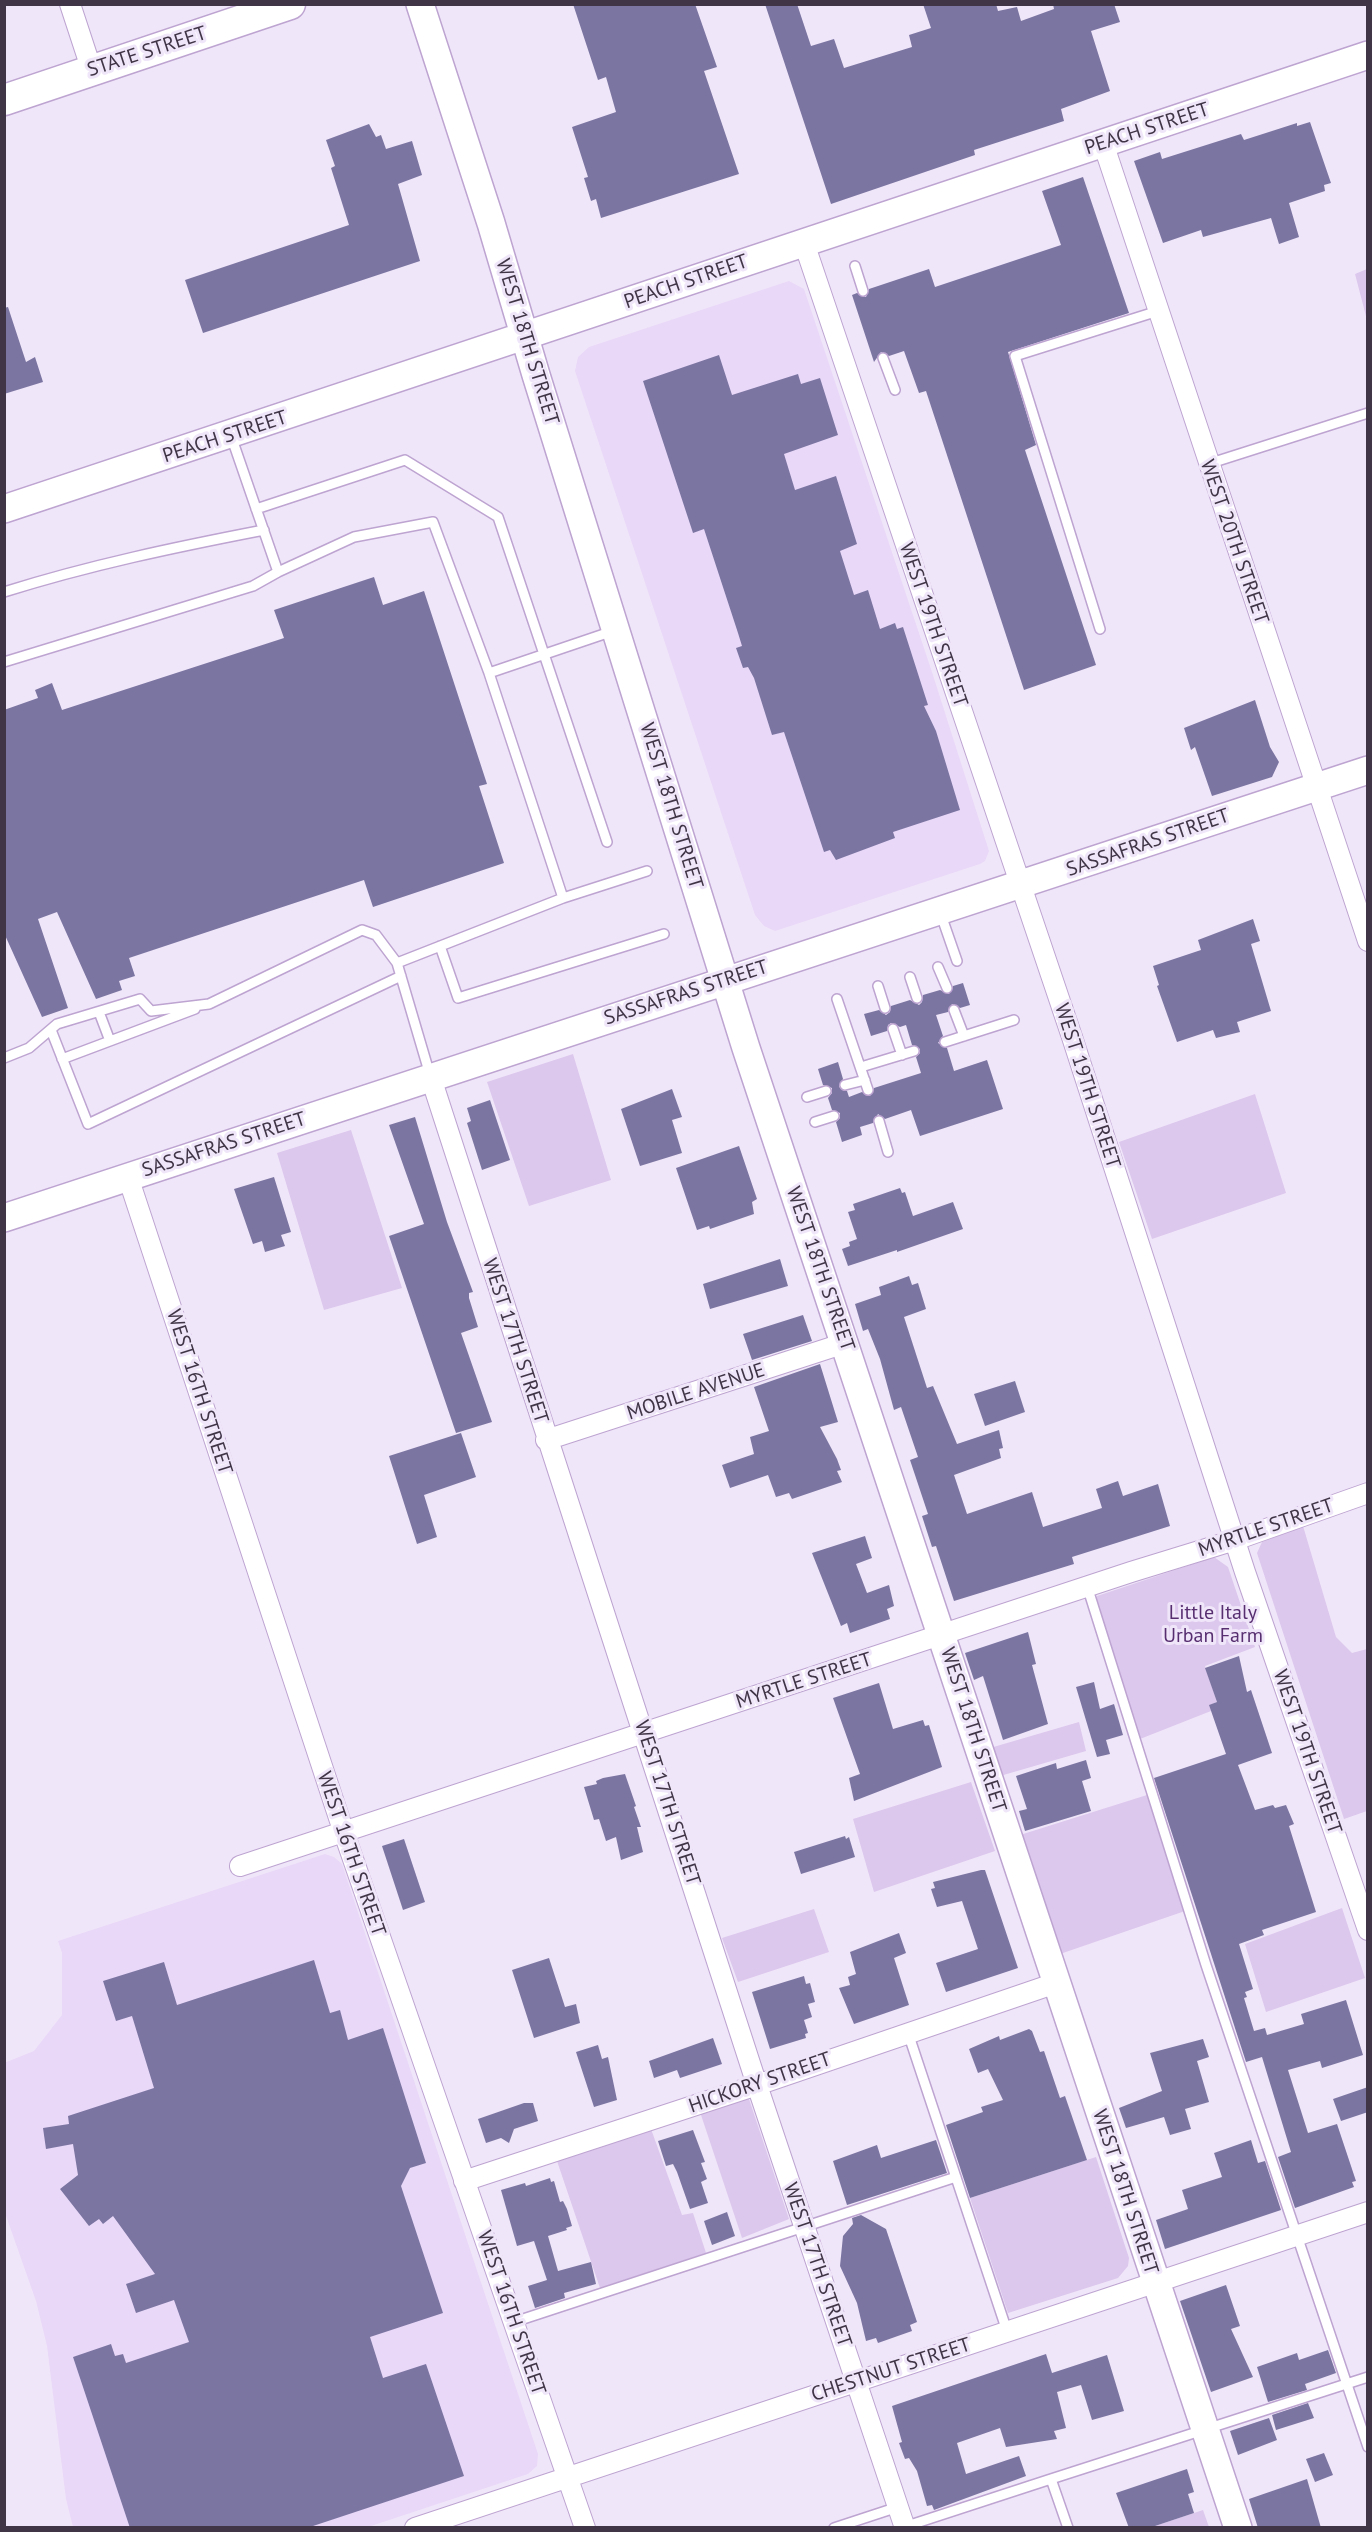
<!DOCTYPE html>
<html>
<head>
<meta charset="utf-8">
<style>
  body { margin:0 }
  #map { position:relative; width:1372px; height:2532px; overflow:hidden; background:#f0e6f9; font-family:"PT Sans",sans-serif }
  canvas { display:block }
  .frame { position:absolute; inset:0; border:6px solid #3f3547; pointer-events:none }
</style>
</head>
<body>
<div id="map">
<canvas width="1372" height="2532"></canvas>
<div class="frame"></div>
</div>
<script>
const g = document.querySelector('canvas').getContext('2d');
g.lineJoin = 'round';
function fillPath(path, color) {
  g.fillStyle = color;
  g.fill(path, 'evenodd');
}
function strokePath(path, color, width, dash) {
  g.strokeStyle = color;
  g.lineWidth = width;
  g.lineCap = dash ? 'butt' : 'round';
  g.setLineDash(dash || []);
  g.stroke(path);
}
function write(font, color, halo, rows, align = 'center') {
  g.font = font + ' "PT Sans",sans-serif';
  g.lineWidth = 6;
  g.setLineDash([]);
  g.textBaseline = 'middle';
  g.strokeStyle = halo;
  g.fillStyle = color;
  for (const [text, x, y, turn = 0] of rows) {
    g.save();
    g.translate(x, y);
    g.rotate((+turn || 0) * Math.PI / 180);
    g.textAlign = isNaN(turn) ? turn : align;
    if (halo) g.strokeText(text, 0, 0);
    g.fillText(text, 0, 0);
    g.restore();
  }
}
fillPath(new Path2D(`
  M789,281L804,289L932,672L989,851L985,861L980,864L775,931L764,926L755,915L575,371L578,357L589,347Z
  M325,1854L334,1857L342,1864L538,2454L537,2466L528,2474L368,2527H73L66,2499L47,2346L36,2301L5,2213L4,2063L34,2051L62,2015V1953L58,1941Z`), '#e9d8f8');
fillPath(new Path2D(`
  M1367,269H1368L1367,320L1355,274Z
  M573,1054L611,1180L529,1206L487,1082Z
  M1255,1094L1286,1193L1152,1239L1119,1142Z
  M351,1130L402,1288L324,1310L277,1153Z
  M1303,1526L1336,1637L1352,1653L1367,1649V1811L1344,1819L1257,1553L1262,1542Z
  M1214,1557L1228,1567L1255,1647L1205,1666L1217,1702L1210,1705L1211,1711L1140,1739L1097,1605V1596Z
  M1079,1722L1086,1751L1000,1776L990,1748Z
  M971,1782L995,1851L874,1892L853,1819Z
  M1147,1795L1185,1911L1060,1954L1020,1835Z
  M1342,1908L1365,1978L1266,2012L1245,1944Z
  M814,1909L829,1952L738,1982L722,1938Z
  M748,2096L789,2219L742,2238L700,2112Z
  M651,2129L682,2215L693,2213L706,2253L600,2288L557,2161Z
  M1096,2157L1129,2258L1128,2266L1118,2278L1008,2313L970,2198Z
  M1203,2510L1209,2527L1156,2528L1155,2526Z`), '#dcc7ed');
fillPath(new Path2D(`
  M573,4H695L717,67L704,71L739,174L601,218L596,199L591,201L584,178L588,177L572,127L616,112L606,77L598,80Z
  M765,4H797L811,46L834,39L844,68L912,47L909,35L931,28L923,4H996L998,11L1017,7L1021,21L1054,9L1053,4H1114L1120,22L1091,31L1110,91L1061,109L1064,121L974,150L975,155L831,204Z
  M1310,122L1331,183L1324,185L1325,191L1289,203L1299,237L1279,244L1271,218L1203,237L1201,230L1163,243L1134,161L1160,152L1162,159L1241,134L1244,140L1297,123V126Z
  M369,124L376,137L381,135L386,149L412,141L422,175L398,184L420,261L203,333L185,280L349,225L331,168L335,166L326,140Z
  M1083,177L1129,313L1008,352L1036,445L1025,450L1096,665L1024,690L926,391L919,393L904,351L889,356L881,352L874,362L852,295L857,293L866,297L869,289L929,269L935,287L1061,245L1042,191Z
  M8,307L26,362L35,357L43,382L4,394V308Z
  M719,355L732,395L798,374L801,384L820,378L838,435L784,454L795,490L836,476L857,544L840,551L854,595L868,590L880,629L895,623L897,629L903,627L928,705L924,706L936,731L960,810L893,832L895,838L836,860L830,850L824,852L784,732L772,735L754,678L748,667L743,668L736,648L742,646L738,633L704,529L693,533L643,381Z
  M374,577L383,605L424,591L487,784L479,786L504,863L373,907L364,880L129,958L135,976L119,981L122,990L96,999L57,912L38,919L68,1008L42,1017L4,933V710L38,698L35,690L52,683L62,710L284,638L274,610Z
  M1255,700L1270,747L1279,762L1272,777L1212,796L1195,747L1191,750L1184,728Z
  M1253,919L1260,941L1251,944L1271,1011L1237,1022L1240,1032L1216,1038L1213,1030L1177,1042L1157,986L1159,985L1153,966L1201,950L1198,940Z
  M963,983L970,1005L960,1008L952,1004L948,1012L936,1015L943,1036L938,1043L947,1048L954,1071L987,1060L1003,1109L920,1136L911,1110L885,1119L878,1114L873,1123L860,1127L862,1135L842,1142L836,1122L840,1118V1113L832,1110L828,1098L832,1093V1088L823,1085L818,1069L838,1062L843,1079L839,1087L847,1091L849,1097L862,1092L870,1096L874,1088L921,1073L916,1057L920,1053V1049L912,1045L906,1025L900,1027L891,1023L888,1025L887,1031L871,1036L864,1014L879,1010L886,1015L890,1012L891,1006L910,1000L919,1005L922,1002L923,995L940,990L949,994L953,986Z
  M672,1089L682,1117L672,1120L682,1153L640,1166L621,1109Z
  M490,1100L510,1160L482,1170L467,1123L471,1121L467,1108Z
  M415,1117L447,1222L473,1292L469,1293V1298L478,1327L461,1333L492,1422L456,1433L389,1236L424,1224L389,1125Z
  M739,1146L757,1199L752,1202L754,1214L710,1229L709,1226L697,1230L676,1168Z
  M274,1177L291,1232L281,1235L285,1246L265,1252L262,1241L253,1244L234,1189Z
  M900,1188L902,1193L905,1192L913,1216L953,1202L963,1229L897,1252V1250L848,1266L842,1249L850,1246L849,1242L857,1239L848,1212L855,1210L853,1204Z
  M780,1259L788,1286L710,1309L703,1284Z
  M909,1276L912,1285L918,1283L926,1309L904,1317L927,1388L933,1386L957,1444L999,1430L1003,1448L999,1449L1001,1458L954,1475L967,1514L1032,1492L1043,1527L1102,1508L1096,1489L1118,1481L1123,1496L1158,1484L1170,1526L1072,1557L1074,1564L954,1601L936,1546L932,1547L922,1516L928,1514L910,1460L918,1457L901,1407L894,1410L880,1359L868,1329L863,1331L855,1304L881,1295L879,1287Z
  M803,1315L812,1341L752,1360L743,1334Z
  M820,1364L838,1422L820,1427L837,1459L841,1470L837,1471L842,1482L792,1499L789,1493L776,1497L768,1475L730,1488L722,1465L754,1454L750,1437L769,1431L754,1387Z
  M1015,1381L1025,1412L985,1426L974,1394Z
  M461,1433L476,1477L424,1495L437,1537L417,1544L389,1456Z
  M865,1536L872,1558L856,1564L867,1593L889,1585L894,1606L887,1609L890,1619L850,1633L847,1623L841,1626L812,1553Z
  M1028,1632L1036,1664L1032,1665L1048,1724L1003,1740L983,1676L974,1680L965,1653Z
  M1239,1656L1247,1692L1251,1690L1272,1753L1238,1765L1255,1810L1273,1805L1275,1808L1286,1805L1294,1824L1289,1826L1316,1912L1262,1930L1264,1935L1239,1944L1253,1989L1245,1992L1247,1997L1244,1998L1254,2031L1265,2028L1267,2035L1304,2024L1301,2014L1346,2000L1363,2055L1322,2068L1320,2061L1288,2070L1308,2133L1337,2124L1356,2181L1352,2182L1354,2187L1295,2208L1278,2157L1291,2152L1262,2057L1246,2062L1154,1778L1226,1754L1209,1705L1217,1702L1205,1668Z
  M1094,1682L1100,1709L1114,1704L1123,1735L1106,1740L1110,1754L1097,1757L1076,1687Z
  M879,1683L893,1729L923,1720L925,1726L929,1725L942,1767L854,1801L849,1778L860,1774L833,1698Z
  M1086,1760L1091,1778L1082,1781L1091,1811L1025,1831L1019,1811L1027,1809L1016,1776L1056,1763L1057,1769Z
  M625,1774L636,1806L634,1807L641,1827H637L643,1852L621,1860L616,1837L606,1841L599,1819L594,1820L584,1787L597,1784L596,1781L603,1778Z
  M845,1836L846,1839L849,1837L855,1857L801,1874L794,1852Z
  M404,1839L425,1902L403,1910L382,1846Z
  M981,1870H985L1018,1968L946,1992L936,1963L978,1949L962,1901L937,1907L931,1889L935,1888L933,1882Z
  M899,1933L906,1953L894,1958L909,2005L854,2024L839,1988L850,1985L848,1977L856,1974L850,1952Z
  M549,1958L565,2007L576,2004L580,2023L534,2038L512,1970Z
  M314,1960L330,2013L340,2010L348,2040L383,2028L426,2163L410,2168L401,2186L443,2313L370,2337L383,2378L426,2364L464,2476L307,2528H130L73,2357L111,2344L115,2356L123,2354L126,2363L189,2342L174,2300L136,2313L126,2284L155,2274L113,2216L103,2224L99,2219L89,2226L60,2189L78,2175L73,2144L46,2149L43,2128L69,2124L68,2116L154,2088L132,2016L116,2021L103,1981L164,1962L177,2005Z
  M804,1976L806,1984L810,1983L815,2002L808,2004L812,2017L804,2020L808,2033L805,2034L806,2038L770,2049L752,1992Z
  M1029,2029L1032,2031L1040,2052L1044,2051L1060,2098L1065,2096L1087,2160L970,2198L946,2125L983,2112L981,2107L1003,2100L988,2069L978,2073L969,2049L999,2036L1000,2040Z
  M713,2038L722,2064L680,2078L677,2070L654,2078L649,2061Z
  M1203,2039L1209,2057L1197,2061L1209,2102L1185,2109L1191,2129L1170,2135L1164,2117L1126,2128L1119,2108L1162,2091L1150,2053Z
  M598,2045L602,2059L608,2057L617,2100L594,2107L576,2052Z
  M1368,2087V2112L1341,2121L1333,2099Z
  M524,2103H533L538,2121L514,2129L509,2143L501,2138L486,2143L478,2119Z
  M693,2130L705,2162L701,2163L707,2179L701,2182L708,2203L690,2209L677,2172L673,2164L666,2166L658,2141Z
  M936,2140L947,2173L847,2205L833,2161L877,2145L881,2158Z
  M1251,2140L1258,2163L1265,2161L1281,2210L1165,2249L1156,2220L1188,2209L1182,2190L1222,2177L1214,2153Z
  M550,2178L551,2182L554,2181L560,2202L563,2201L567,2209L572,2226L566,2228L567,2230L548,2236L558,2271L591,2262L596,2284L564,2293L565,2298L535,2308L528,2286L547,2280L534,2241L517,2246L501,2190L525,2183L526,2186Z
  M727,2212L735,2236L712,2245L704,2221Z
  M861,2215L886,2229L917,2322L910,2325L912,2331L878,2343L876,2338L866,2341L857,2303L840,2266L843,2236L853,2224L852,2218Z
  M1226,2285L1240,2326L1231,2329L1253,2377L1211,2392L1180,2301Z
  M1328,2350L1336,2373L1305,2384L1307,2390L1268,2402L1257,2367L1297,2353L1299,2360Z
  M1046,2354L1052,2373L1107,2355L1124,2411L1092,2420L1081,2385L1057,2392L1066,2428L1054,2431L1057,2439L1006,2447L1000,2428L957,2443L966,2474L1019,2456L1026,2476L934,2510L932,2505L927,2506L917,2471L909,2458L905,2459L899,2443L902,2442L892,2406Z
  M1308,2403L1314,2418L1276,2430L1272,2415Z
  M1269,2418L1277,2440L1238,2455L1230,2431Z
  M1324,2453L1333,2475L1315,2482L1306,2459Z
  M1187,2469L1194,2492L1188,2494L1194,2513L1149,2528H1129L1116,2493Z
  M1307,2479L1321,2528H1258L1249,2499Z`), '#7b75a2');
const lane = new Path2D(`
  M855,266L863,291
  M883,358L895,390
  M231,436L278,572L354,537L433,522L489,673L613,631
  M1208,464L1368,413
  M256,509L405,460L498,517L607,842
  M4,592C90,565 176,547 264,530
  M1100,629L1015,356L1158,311
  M4,662L253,586L278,572
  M563,898L647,871
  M940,912L957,961
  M440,946L458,998L664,934
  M938,967L947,988
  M910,977L917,998
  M878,986L885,1008
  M837,999L868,1090
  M954,1010L964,1036
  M99,1012L110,1041
  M893,1029L902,1055
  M51,1030L88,1124L401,976
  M945,1042L1014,1020
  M4,1058L29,1048L57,1024L140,999L151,1011L209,1004L362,930L376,935L397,963
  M62,1059L195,1009
  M861,1067L914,1051
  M430,1075L397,963L563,898L489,673
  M845,1085L865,1080
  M807,1097L826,1091
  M879,1121L888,1152
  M815,1122L834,1116
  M1087,1586L1206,1965L1368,2447
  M908,2033L1007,2331
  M514,2322L956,2177
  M904,2527L1051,2479
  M834,2528L898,2507
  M1068,2528L1051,2479L1368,2377`);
const street = new Path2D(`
  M70,4L92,71
  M1103,143L1368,941
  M804,243L1072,1037L1245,1572L1368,1930
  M431,1078L757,2085L905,2528
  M128,1177L344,1833L585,2528
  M546,1440L845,1343
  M240,1866L1131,1572L1235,1540L1368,1493
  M464,2181L757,2085L1056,1983
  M415,2528L1368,2212`);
const secondary = new Path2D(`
  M420,4L491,223L536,375L746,1048L1238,2528
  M4,509L1368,55
  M4,1218L1368,770`);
const primary = new Path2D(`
  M4,100L290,4`);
strokePath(lane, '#bda4d1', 12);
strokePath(street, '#bda4d1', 22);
strokePath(secondary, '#bda4d1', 30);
strokePath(primary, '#bda4d1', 33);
strokePath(lane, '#fff', 9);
strokePath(street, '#fff', 20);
strokePath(secondary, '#fff', 27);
strokePath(primary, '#fff', 30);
write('20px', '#3f3547', '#f0e6f9', [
  ["STATE STREET",147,52,-18],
  ["PEACH STREET",1147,129,-18],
  ["PEACH STREET",686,282,-19],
  ["WEST 18TH STREET",527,342,73],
  ["PEACH STREET",225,437,-18],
  ["WEST 20TH STREET",1234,542,71],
  ["WEST 19TH STREET",933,625,71],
  ["WEST 18TH STREET",671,806,73],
  ["SASSAFRAS STREET",1148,843,-19],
  ["SASSAFRAS STREET",686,993,-18],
  ["WEST 19TH STREET",1087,1086,72],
  ["SASSAFRAS STREET",224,1145,-18],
  ["WEST 18TH STREET",820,1269,71],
  ["WEST 17TH STREET",515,1341,72],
  ["WEST 16TH STREET",199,1392,72],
  ["MOBILE AVENUE",696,1392,-18],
  ["MYRTLE STREET",1266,1528,-19],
  ["MYRTLE STREET",804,1681,-18],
  ["WEST 18TH STREET",973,1730,72],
  ["WEST 19TH STREET",1307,1752,71],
  ["WEST 17TH STREET",667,1803,72],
  ["WEST 16TH STREET",351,1854,71],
  ["HICKORY STREET",760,2083,-19],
  ["WEST 18TH STREET",1125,2192,72],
  ["WEST 17TH STREET",817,2265,71],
  ["WEST 16TH STREET",511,2313,71],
  ["CHESTNUT STREET",891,2370,-18]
]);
write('20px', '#572f71', '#f0e6f9', [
  ["Little Italy",1213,1613],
  ["Urban Farm",1213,1636]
]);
</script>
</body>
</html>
